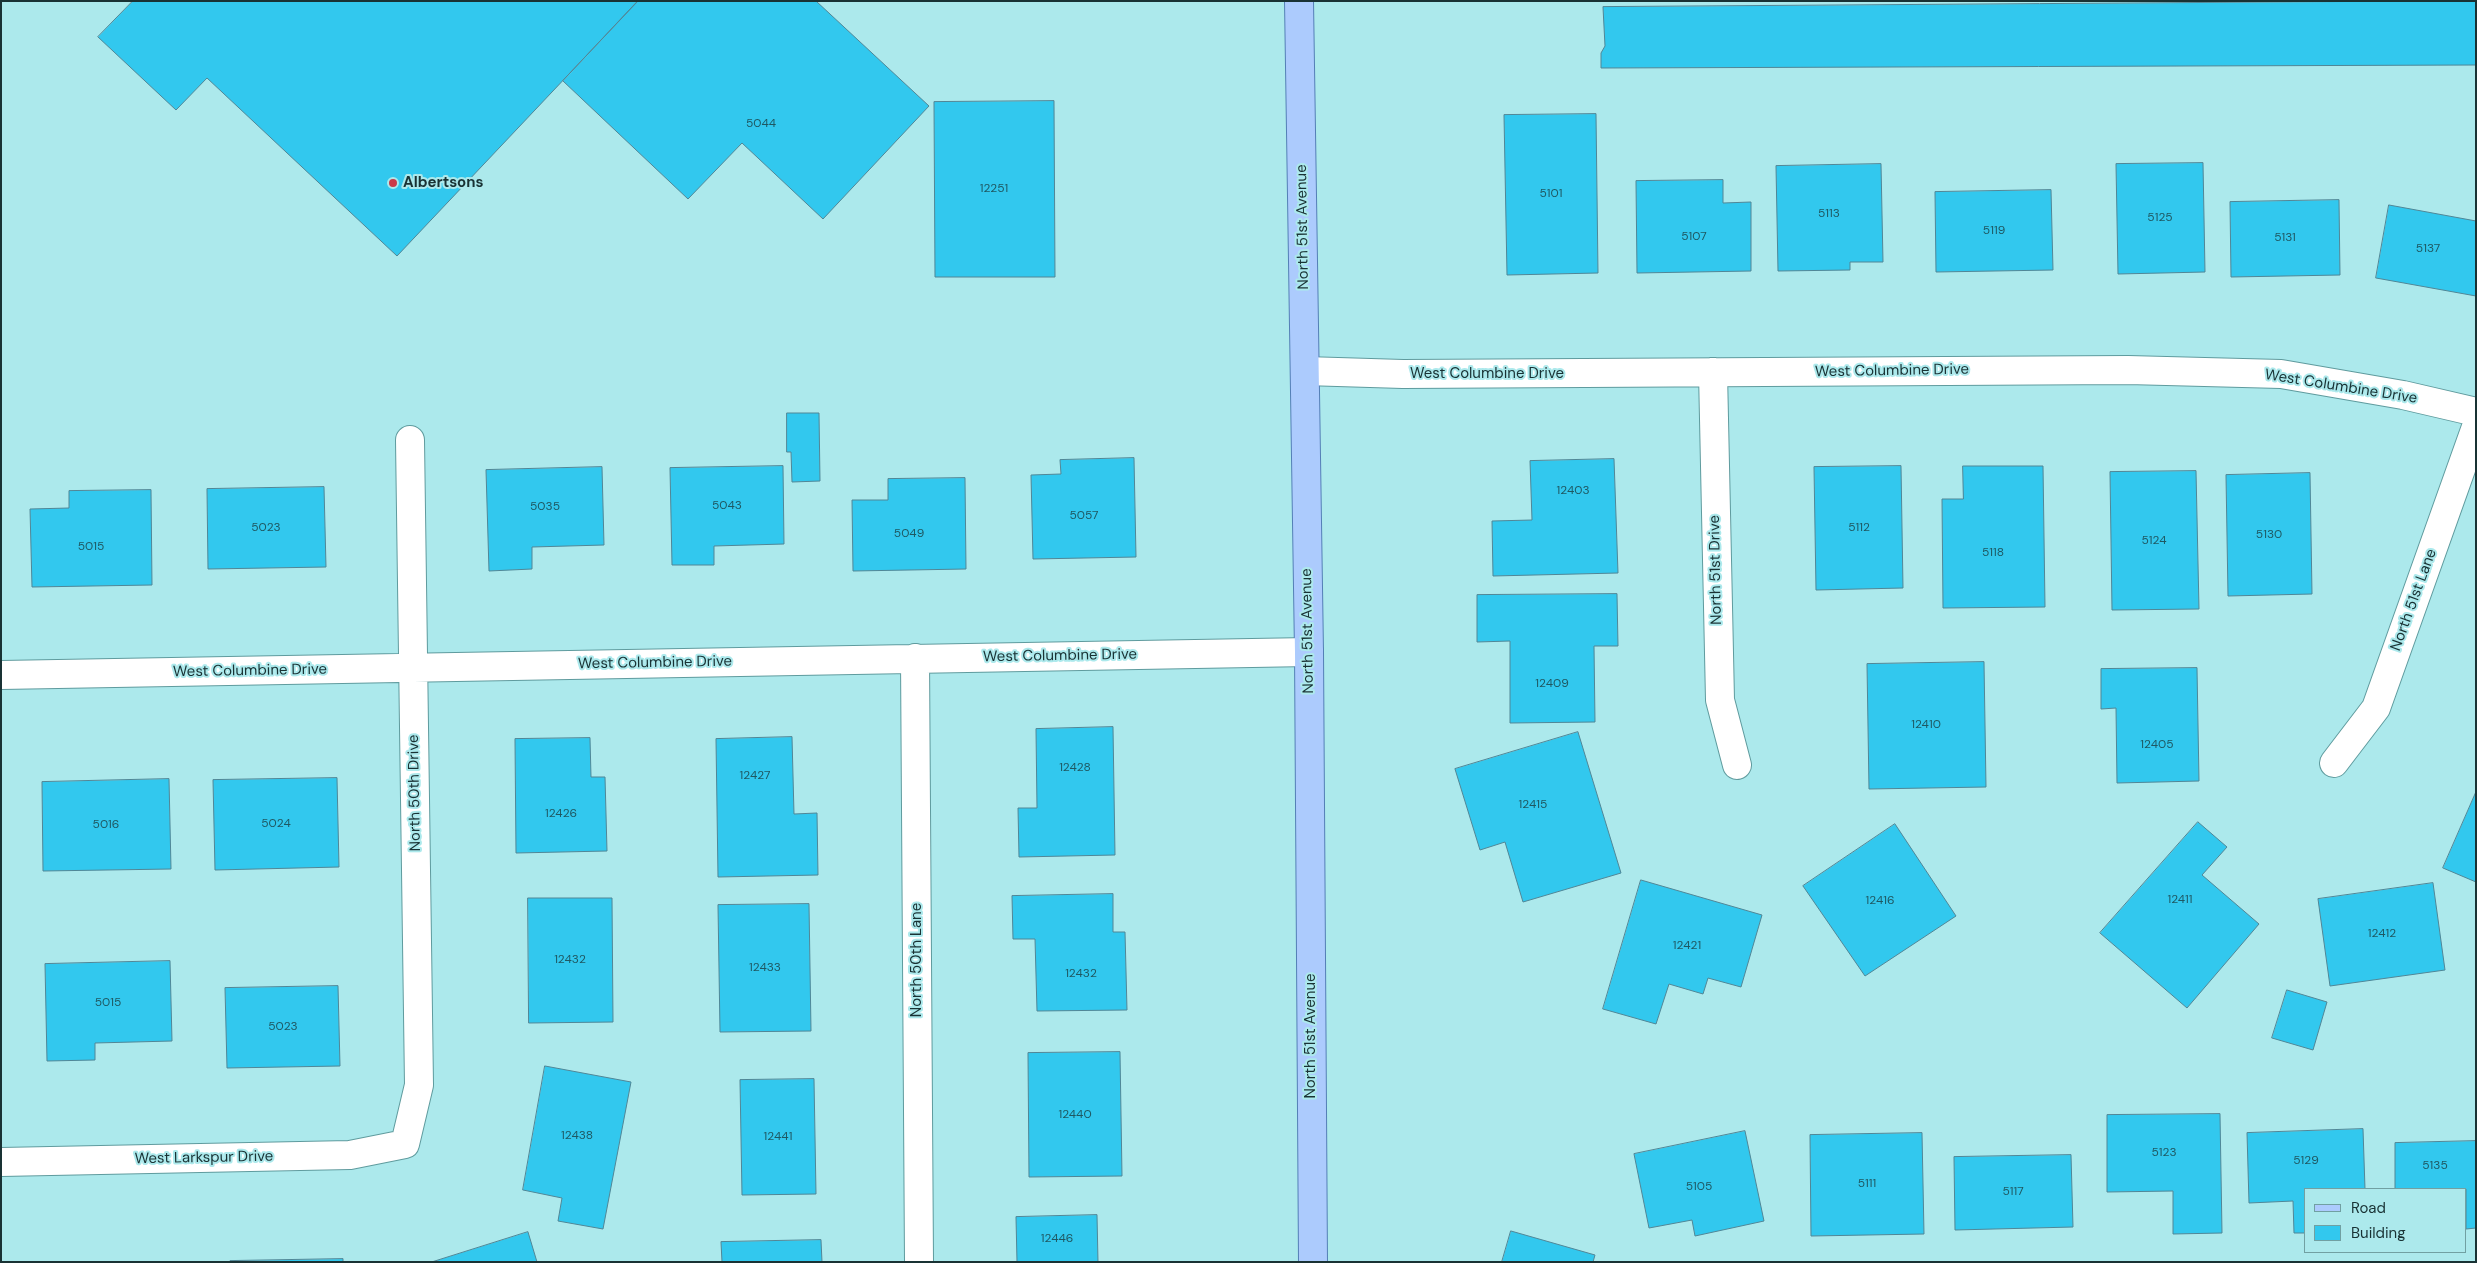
<!DOCTYPE html>
<html>
<head>
<meta charset="utf-8">
<style>
  body { margin:0 }
  #map { position:relative; width:2477px; height:1263px; overflow:hidden; background:#ace9ec; font-family:"DM Sans",sans-serif }
  canvas { display:block }
  .frame { position:absolute; inset:0; border:2px solid #193234; pointer-events:none }
  .legend { position:absolute; left:2304px; top:1188px; width:162px; height:65px; box-sizing:border-box; background:#ace9ec; border:1px solid #71a0a2; margin:0; padding:6px 9px; list-style:none; font-size:15px; color:#193234 }
  .legend li { display:flex; align-items:center; gap:10px; height:25px }
  .legend b { width:25px; border:1px solid #71a0a2 }
</style>
</head>
<body>
<div id="map">
<canvas width="2477" height="1263"></canvas>
<div class="frame"></div>
<ul class="legend">
<li><b style="height:6px;background:#accbfd"></b>Road</li>
<li><b style="height:14px;background:#32c8ee"></b>Building</li>
</ul>
</div>
<script>
const g = document.querySelector('canvas').getContext('2d');
g.lineJoin = 'round';
function fillPath(path, color) {
  g.fillStyle = color;
  g.fill(path, 'evenodd');
}
function strokePath(path, color, width, dash) {
  g.strokeStyle = color;
  g.lineWidth = width;
  g.lineCap = dash ? 'butt' : 'round';
  g.setLineDash(dash || []);
  g.stroke(path);
}
function write(font, color, halo, rows, align = 'center') {
  g.font = font + ' "DM Sans",sans-serif';
  g.lineWidth = 4;
  g.setLineDash([]);
  g.textBaseline = 'middle';
  g.strokeStyle = halo;
  g.fillStyle = color;
  for (const [text, x, y, turn = 0] of rows) {
    g.save();
    g.translate(x, y);
    g.rotate((+turn || 0) * Math.PI / 180);
    g.textAlign = isNaN(turn) ? turn : align;
    if (halo) g.strokeText(text, 0, 0);
    g.fillText(text, 0, 0);
    g.restore();
  }
}
const building = new Path2D(`
  M133,1H638L397,256L207,78L176,110L98,37Z
  M638,1H816L929,106L823,219L742,143L688,199L563,81Z
  M2476,1V65L1601,68V53L1605,46L1603,7Z
  M1054,101L1055,277H935L934,102Z
  M1596,114L1598,273L1507,275L1504,115Z
  M2203,163L2205,272L2118,274L2116,164Z
  M1881,164L1883,262H1850V270L1778,271L1776,166Z
  M1723,180V203L1751,202V271L1637,273L1636,181Z
  M2051,190L2053,270L1936,272L1935,192Z
  M2339,200L2340,275L2231,277L2230,202Z
  M2389,205L2476,221V296L2376,278Z
  M787,413H819L820,481L792,482L791,452H787Z
  M1134,458L1136,557L1033,559L1031,475L1061,474L1060,460Z
  M1614,459L1618,573L1493,576L1492,521L1532,520L1530,461Z
  M783,466L784,544L714,546V565H672L670,468Z
  M1901,466L1903,588L1816,590L1814,467Z
  M1963,466H2043L2045,607L1943,608L1942,499H1963Z
  M602,467L604,545L532,547V569L489,571L486,470Z
  M2196,471L2199,609L2112,610L2110,472Z
  M2310,473L2312,594L2228,596L2226,475Z
  M965,478L966,569L853,571L852,500H888V479Z
  M324,487L326,567L208,569L207,489Z
  M151,490L152,585L32,587L30,509L69,508V491Z
  M1617,594L1618,646H1594L1595,722L1510,723V641L1477,642V595Z
  M1984,662L1986,787L1869,789L1867,664Z
  M2197,668L2199,781L2117,783L2116,708L2101,709V669Z
  M1113,727L1115,855L1019,857L1018,808H1037L1036,729Z
  M1578,732L1621,873L1523,902L1505,842L1480,850L1455,769Z
  M792,737L794,814L817,813L818,875L718,877L716,739Z
  M590,738L591,777H605L607,851L516,853L515,739Z
  M337,778L339,867L215,870L213,780Z
  M169,779L171,869L43,871L42,782Z
  M2476,792V882L2443,868Z
  M2198,822L2227,847L2202,875L2259,924L2187,1008L2100,933Z
  M1895,824L1956,916L1865,976L1803,886Z
  M1641,880L1762,915L1741,987L1708,978L1703,994L1669,984L1656,1024L1603,1009Z
  M2433,883L2445,970L2330,986L2318,899Z
  M1113,894V932H1125L1127,1010L1037,1011L1035,939H1013L1012,896Z
  M528,898H612L613,1022L529,1023Z
  M809,904L811,1031L720,1032L718,905Z
  M170,961L172,1041L95,1043V1060L47,1061L45,964Z
  M338,986L340,1066L227,1068L225,988Z
  M2287,990L2327,1002L2313,1050L2272,1038Z
  M1120,1052L1122,1176L1029,1177L1028,1053Z
  M545,1066L631,1082L603,1229L558,1221L562,1198L523,1190Z
  M814,1079L816,1194L742,1195L740,1080Z
  M2220,1114L2222,1233L2173,1234V1191L2107,1192V1115Z
  M2363,1129L2365,1189H2306V1233H2294L2293,1201L2249,1203L2247,1133Z
  M1745,1131L1764,1221L1695,1236L1692,1220L1649,1228L1634,1154Z
  M1922,1133L1924,1234L1811,1236L1810,1135Z
  M2476,1141V1228L2466,1229V1189H2395V1143Z
  M2071,1155L2073,1227L1955,1230L1954,1157Z
  M1097,1215L1098,1262H1017L1016,1217Z
  M1511,1231L1595,1255L1593,1262H1502Z
  M528,1232L537,1262H432Z
  M821,1240L822,1262H722L721,1242Z
  M343,1259V1262H230V1261Z`);
fillPath(building, '#32c8ee');
strokePath(building, '#508696', 1);
const street = new Path2D(`
  M1305,371L1403,374L2128,370L2281,374L2403,395L2476,412
  M1713,372L1720,700L1737,765
  M915,658L919,1262
  M1,675L1309,652
  M2334,763L2376,708L2476,427
  M1,1162L350,1155L405,1144L419,1085L410,440`);
const primary = new Path2D(`
  M1299,1L1309,652L1313,1262`);
strokePath(street, '#5f9b9e', 30);
strokePath(primary, '#547fb6', 30);
strokePath(street, '#fff', 28);
strokePath(primary, '#accbfd', 28);
for (const [x, y, r, color] of [
  [393,183,5,"#c93947"]
]) {
  const dot = new Path2D();
  dot.arc(x, y, r, 0, 2 * Math.PI);
  g.fillStyle = color;
  g.fill(dot);
  strokePath(dot, '#ace9ec', 2);
}
write('12px', '#1f5862', null, [
  ["5044",761,124],
  ["12251",994,189],
  ["5101",1551,194],
  ["5113",1829,214],
  ["5125",2160,218],
  ["5119",1994,231],
  ["5107",1694,237],
  ["5131",2285,238],
  ["5137",2428,249],
  ["12403",1573,491],
  ["5043",727,506],
  ["5035",545,507],
  ["5057",1084,516],
  ["5023",266,528],
  ["5112",1859,528],
  ["5049",909,534],
  ["5130",2269,535],
  ["5124",2154,541],
  ["5015",91,547],
  ["5118",1993,553],
  ["12409",1552,684],
  ["12410",1926,725],
  ["12405",2157,745],
  ["12428",1075,768],
  ["12427",755,776],
  ["12415",1533,805],
  ["12426",561,814],
  ["5024",276,824],
  ["5016",106,825],
  ["12411",2180,900],
  ["12416",1880,901],
  ["12412",2382,934],
  ["12421",1687,946],
  ["12432",570,960],
  ["12433",765,968],
  ["12432",1081,974],
  ["5015",108,1003],
  ["5023",283,1027],
  ["12440",1075,1115],
  ["12438",577,1136],
  ["12441",778,1137],
  ["5123",2164,1153],
  ["5129",2306,1161],
  ["5135",2435,1166],
  ["5111",1867,1184],
  ["5105",1699,1187],
  ["5117",2013,1192],
  ["12446",1057,1239]
]);
write('bold 15px', '#193234', '#ace9ec', [
  ["Albertsons",403,183]
], 'left');
write('15px', '#193234', '#ace9ec', [
  ["North 51st Avenue",1303,227,-91],
  ["West Columbine Drive",1892,371,-1],
  ["West Columbine Drive",1487,374],
  ["West Columbine Drive",2341,387,9],
  ["North 51st Drive",1716,570,-91],
  ["North 51st Lane",2414,600,-70],
  ["North 51st Avenue",1308,631,-91],
  ["West Columbine Drive",1060,656,-1],
  ["West Columbine Drive",655,663,-1],
  ["West Columbine Drive",250,671,-1],
  ["North 50th Drive",415,793,-91],
  ["North 50th Lane",917,960,-90],
  ["North 51st Avenue",1311,1036,-90],
  ["West Larkspur Drive",204,1158,-1]
]);
</script>
</body>
</html>
